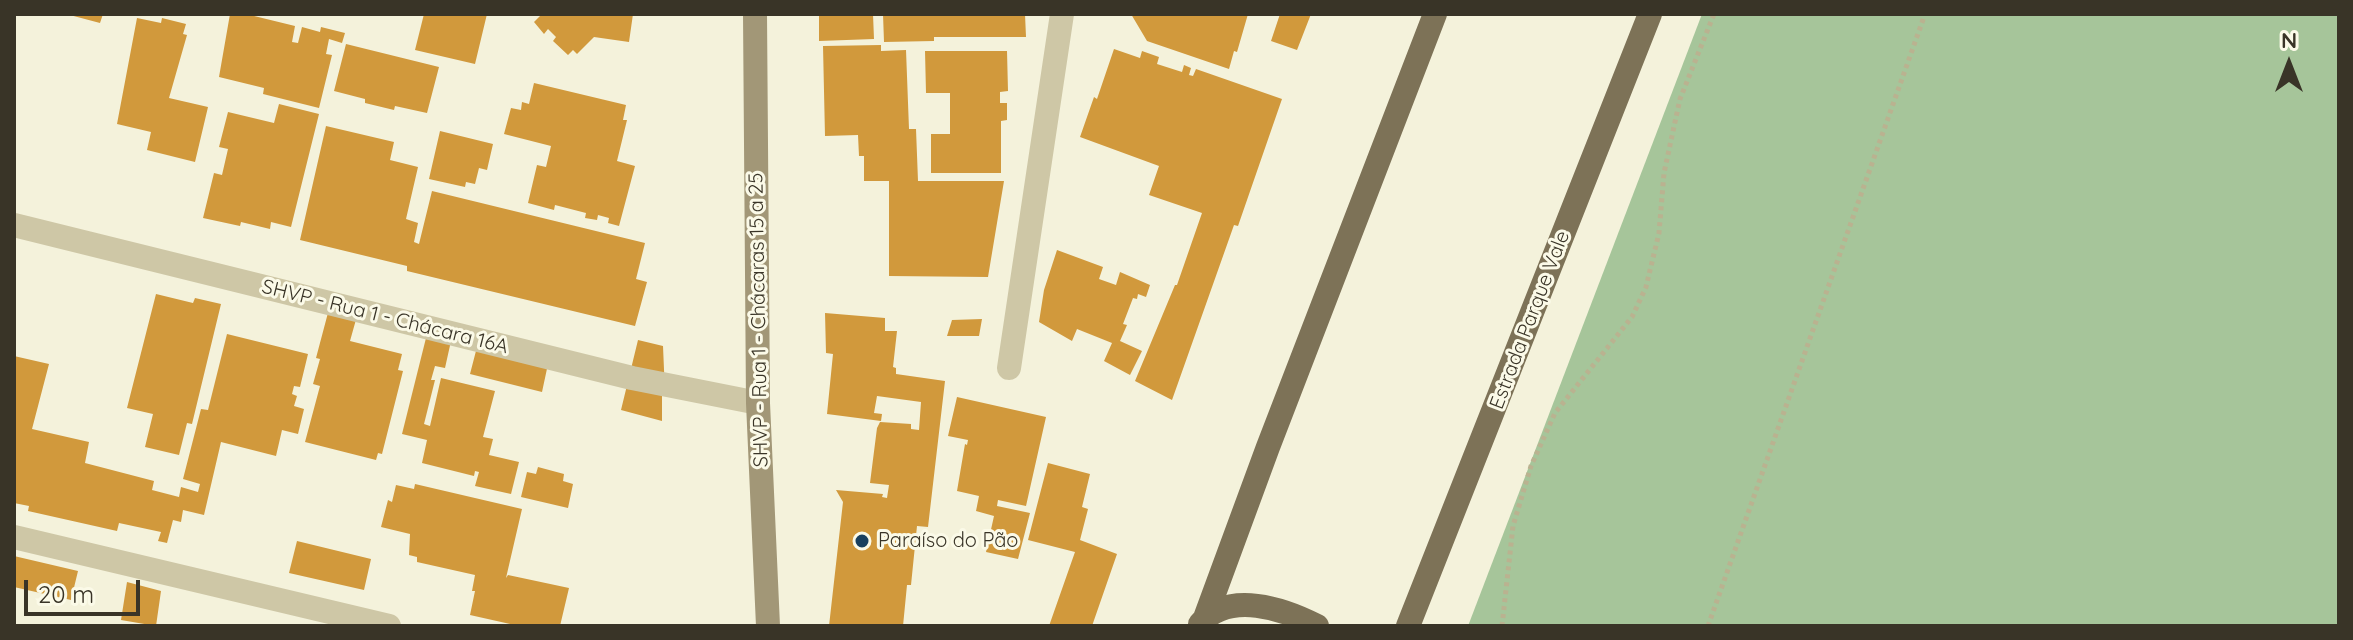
<!DOCTYPE html>
<html>
<head>
<meta charset="utf-8">
<style>
  body { margin:0 }
  #map { position:relative; width:2353px; height:640px; overflow:hidden; background:#f4f2db; font-family:Quicksand,sans-serif }
  canvas { display:block }
  .frame { position:absolute; inset:0; border:16px solid #393427; pointer-events:none }
  .north { position:absolute; left:2249px; top:24px; width:80px; height:80px; -webkit-text-stroke:6px #fbfae8; paint-order:stroke; rotate:0deg; font-size:22px; font-weight:700; line-height:32px; text-align:center; color:#393427 }
  .north::after { content:''; display:block; margin:auto; width:28px; height:36px; background:#393427; clip-path:polygon(50% 0,100% 100%,50% 72%,0 100%) }
  .scale { position:absolute; left:24px; top:580px; width:116px; height:36px; box-sizing:border-box; border:4px solid #393427; border-top:0; padding-left:10px; font-size:24px; line-height:28px; white-space:nowrap; color:#393427; -webkit-text-stroke:6px #fbfae8; paint-order:stroke }
</style>
</head>
<body>
<div id="map">
<canvas width="2353" height="640"></canvas>
<div class="frame"></div>
<div class="north">N</div>
<div class="scale">20 m</div>
</div>
<script>
const g = document.querySelector('canvas').getContext('2d');
g.lineJoin = 'round';
function fillPath(path, color) {
  g.fillStyle = color;
  g.fill(path, 'evenodd');
}
function strokePath(path, color, width, dash) {
  g.strokeStyle = color;
  g.lineWidth = width;
  g.lineCap = dash ? 'butt' : 'round';
  g.setLineDash(dash || []);
  g.stroke(path);
}
function write(font, color, halo, rows, align = 'center') {
  g.font = font + ' Quicksand,sans-serif';
  g.lineWidth = 6;
  g.setLineDash([]);
  g.textBaseline = 'middle';
  g.strokeStyle = halo;
  g.fillStyle = color;
  for (const [text, x, y, turn = 0] of rows) {
    g.save();
    g.translate(x, y);
    g.rotate((+turn || 0) * Math.PI / 180);
    g.textAlign = isNaN(turn) ? turn : align;
    if (halo) g.strokeText(text, 0, 0);
    g.fillText(text, 0, 0);
    g.restore();
  }
}
fillPath(new Path2D(`
  M1702,14H2339V626H1468Z`), '#a6c59a');
fillPath(new Path2D(`
  M66,14H103L100,23Z
  M230,14H246L295,26L292,42L298,43L302,27L320,32L321,27L345,33L342,43L329,39L326,54L332,55L319,108L263,94L264,88L219,77Z
  M424,14H487L475,64L415,50Z
  M542,14H633L629,42L594,37L577,54L573,50L568,55L553,41L556,37L548,29L544,34L534,22Z
  M819,14H873L874,39L819,41Z
  M883,14H1025L1026,37H934V41L884,42Z
  M1131,14H1248L1237,52L1234,51L1229,69L1147,41Z
  M1280,14H1311L1297,50L1271,41Z
  M137,18L161,23L162,18L186,24L183,34L187,35L169,98L208,107L195,162L147,150L151,132L117,124Z
  M346,44L439,67L427,113L395,106L394,110L365,103V99L334,91Z
  M881,45V51L906,50L909,129H916L918,181H1004L988,277L889,276V181H864V156H859L858,135L825,136L823,46Z
  M1114,49L1140,58L1142,51L1159,57L1157,64L1182,72L1184,65L1191,68L1189,75L1193,76L1196,69L1282,99L1238,226L1234,225L1172,400L1135,381L1175,285H1177L1202,213L1149,195L1159,166L1080,137L1094,97L1097,99Z
  M925,51H1007L1008,91L1000,92V103H1007V120L1001,121V173H931V134H950V93H926Z
  M534,83L626,105L623,120H627L617,161L635,166L619,226L608,223L609,218L598,215L597,220L585,218L586,213L555,205L554,210L528,203L537,165L546,167L551,146L504,134L511,108L521,110L522,102L529,104Z
  M279,104L319,114L291,227L271,222L270,229L241,222L240,226L203,218L214,173L222,175L228,149L219,147L228,112L274,123Z
  M326,126L394,142L390,160L418,167L406,219L418,223L414,242L419,244L432,191L645,243L636,279L647,282L635,326L407,271V266L300,240Z
  M440,131L493,144L487,170L479,168L475,184L466,182L465,187L429,179Z
  M1057,250L1103,267L1099,279L1116,285L1120,272L1150,285L1146,297L1138,294L1137,299L1133,298L1123,324L1127,325L1120,341L1142,351L1130,375L1104,361L1112,343L1077,329L1072,341L1039,322L1044,290Z
  M156,294L193,303L195,298L221,304L192,424L187,423L179,455L145,447L153,414L127,408Z
  M329,309L357,316L350,341L402,354L398,370L403,371L382,454L378,453L376,460L305,442L320,386L313,384L320,359L316,358Z
  M825,313L885,318V331H897L893,367L896,368V374L945,381L928,527L917,526L911,585H907L903,626H829L843,502L836,490L883,494L882,497L887,498L889,485L870,483L877,428L880,422L911,424V429L919,430L921,402L877,396L874,413L882,414L881,421L827,414L833,354L826,353Z
  M982,319L979,336H947L952,320Z
  M227,334L308,354L300,387L294,386L292,394L297,396L294,406L304,409L298,434L282,430L276,456L221,442L204,515L183,510L181,522L173,520L167,543L158,541L161,532L119,523L117,531L28,511L29,506L14,503V356L49,364L32,429L89,442L85,463L154,481L152,490L179,497L181,487L198,492L200,484L183,479L201,409L208,410Z
  M427,334L451,341L445,368L435,366L431,380H435L424,424L430,426L441,378L495,391L483,437L493,439L489,455L519,462L511,494L475,486L479,472L475,471L474,476L422,463L427,440L402,434Z
  M638,340L663,346L665,393H662V421L621,410Z
  M477,347L548,364L542,392L470,374Z
  M957,397L1046,417L1026,506L998,500L997,506L1030,513L1018,559L986,552L994,516L976,511L979,496L957,491L965,444L967,445L968,440L948,436Z
  M1048,463L1090,474L1082,507L1088,509L1080,540L1117,554L1092,626H1049L1075,552L1028,540Z
  M538,467L564,474L563,481L573,484L568,508L521,497L527,472L536,474Z
  M415,484L522,509L506,578L508,575L569,588L560,626H519L470,615L475,591H472L475,575L417,562V557L409,555L410,534L381,527L388,500L392,502L396,485L414,489Z
  M297,541L371,559L364,590L289,573Z
  M14,556L78,571L71,600L14,587Z
  M127,582L161,591L156,626L121,620Z`), '#d1993c');
strokePath(new Path2D(`
  M1502,626L1513,526L1531,466L1555,413L1632,317L1646,287L1659,233L1664,173L1680,99L1714,14
  M1708,626L1925,14`), '#bab290', 5, [4, 4]);
strokePath(new Path2D(`
  M14,225L632,378L758,403
  M1009,368L1062,14
  M14,537L389,626`), '#cec7a6', 24);
strokePath(new Path2D(`
  M755,14L758,403L768,626`), '#a29777', 24);
strokePath(new Path2D(`
  M1205,618L1268,447L1435,14
  M1200,624C1229,590 1284,609 1317,626
  M1408,626L1650,14`), '#7d7257', 24);
for (const [x, y, r, color] of [
  [862,541,8,"#19405f"]
]) {
  const dot = new Path2D();
  dot.arc(x, y, r, 0, 2 * Math.PI);
  g.fillStyle = color;
  g.fill(dot);
  strokePath(dot, '#fbfae8', 3);
}
write('20px', '#393427', '#fbfae8', [
  ["SHVP - Rua 1 - Chácara 16A",385,317,14],
  ["SHVP - Rua 1 - Chácaras 15 a 25",759,320,-91],
  ["Estrada Parque Vale",1530,320,-69]
]);
write('20px', '#393427', '#fbfae8', [
  ["Paraíso do Pão",878,541]
], 'left');
</script>
</body>
</html>
